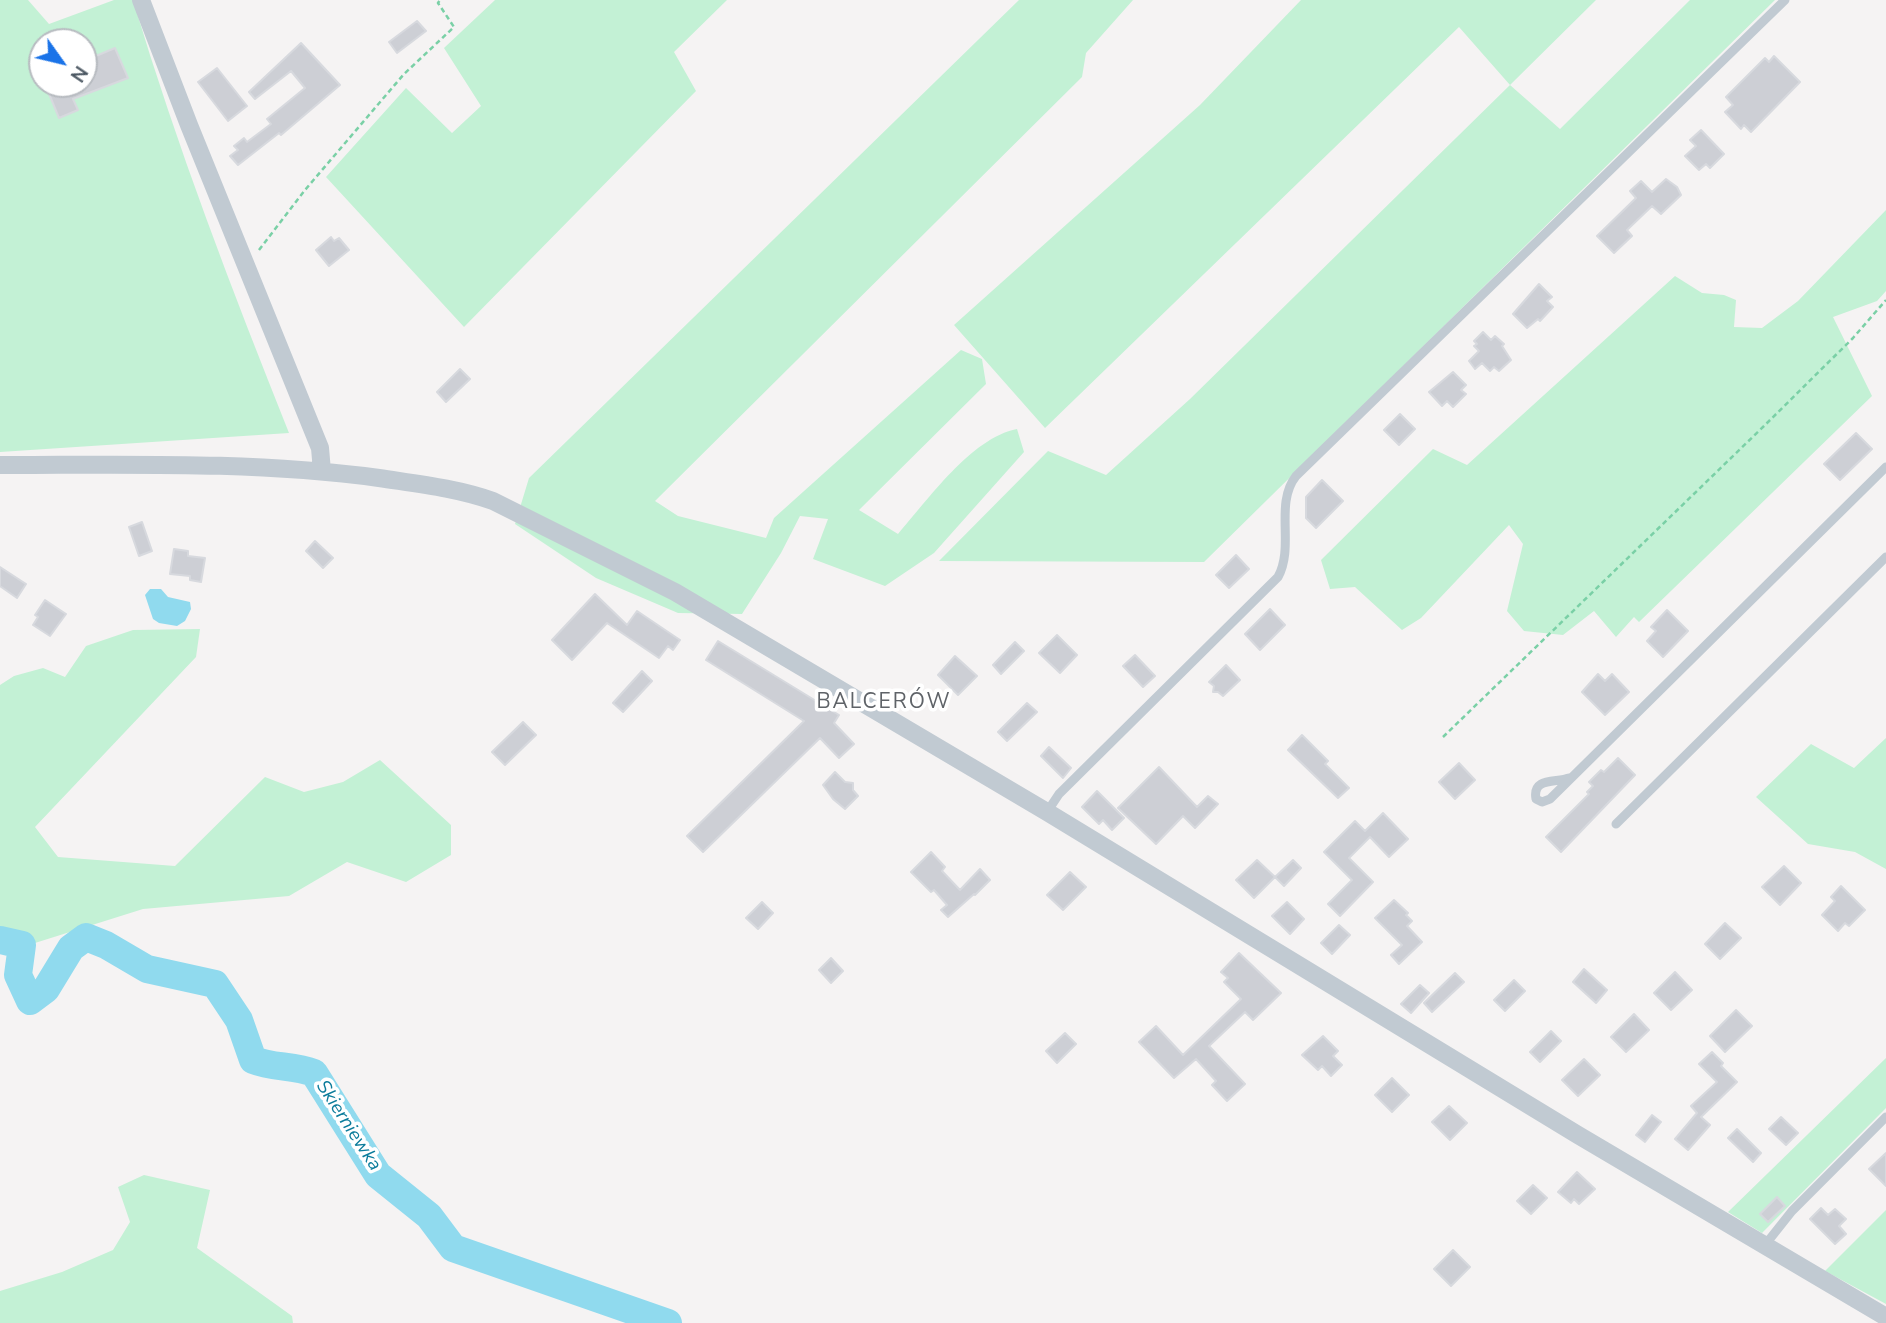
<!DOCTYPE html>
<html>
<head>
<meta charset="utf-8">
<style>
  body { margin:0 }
  #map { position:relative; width:1886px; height:1323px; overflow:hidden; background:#f5f3f3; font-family:"Nunito Sans",sans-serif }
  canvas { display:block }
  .north { position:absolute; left:28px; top:28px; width:70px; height:70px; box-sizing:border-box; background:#fff; border:2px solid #b7bbc0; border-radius:50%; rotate:124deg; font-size:19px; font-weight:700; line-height:28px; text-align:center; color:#4a5661 }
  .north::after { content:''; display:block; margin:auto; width:24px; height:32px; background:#1a73e8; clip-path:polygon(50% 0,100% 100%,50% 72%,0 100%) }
</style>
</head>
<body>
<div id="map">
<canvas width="1886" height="1323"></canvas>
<div class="north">N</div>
</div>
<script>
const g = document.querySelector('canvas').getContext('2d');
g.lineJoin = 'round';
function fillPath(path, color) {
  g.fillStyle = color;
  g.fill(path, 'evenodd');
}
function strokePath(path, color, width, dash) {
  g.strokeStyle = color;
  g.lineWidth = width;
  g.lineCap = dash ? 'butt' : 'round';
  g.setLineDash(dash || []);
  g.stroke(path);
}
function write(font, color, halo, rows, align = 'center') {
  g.font = font + ' "Nunito Sans",sans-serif';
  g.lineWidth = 7;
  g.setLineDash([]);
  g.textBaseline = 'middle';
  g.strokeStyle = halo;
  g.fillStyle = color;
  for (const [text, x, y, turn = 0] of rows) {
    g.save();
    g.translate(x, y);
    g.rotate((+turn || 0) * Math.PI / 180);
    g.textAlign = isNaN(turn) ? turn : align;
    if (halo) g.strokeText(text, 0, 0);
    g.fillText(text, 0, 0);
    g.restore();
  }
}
fillPath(new Path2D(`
  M0,0H28L49,24L114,0H133C177,147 232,290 289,433L0,452ZM42,42H84V84H42Z
  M495,0H727L674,52L696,91L464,327L326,177L406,88L452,133L481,106L444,48Z
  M1019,0H1133L1086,53L1082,77L655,501L678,516L766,538L774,518L961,350L982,359L986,384L859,510L898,534C928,500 971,438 1017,429L1024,452L934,553L885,586L813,559L828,519L800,516L781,553L742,614L678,613L596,578L515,524L529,478Z
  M1301,0H1596L1510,85L1560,129L1690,0H1775L1204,562L939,561L1048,451L1106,475L1190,399L1510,85L1459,27L1045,428L954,325L1200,105Z
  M1886,210V291L1877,301L1833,317L1872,396L1639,622L1634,617L1616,637L1594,611L1563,635L1524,631L1507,611L1523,544L1509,525L1421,618L1402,630L1355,587L1330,589L1321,560L1433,449L1467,465L1675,276L1702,293L1724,295L1736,300L1734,327L1762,328L1798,301Z
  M200,629L196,657L35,827L58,857L175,866L265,777L304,792L343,782L380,760L451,825V855L406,882L347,862L289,896L143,909L0,954V685L14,676L43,668L65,677L86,646L133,630Z
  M1886,738V869L1855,852L1808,844L1756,797L1811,744L1854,768Z
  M1886,1058V1108L1762,1233L1728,1212Z
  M144,1175L210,1190L197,1248L292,1316L293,1323H0V1291L62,1272L113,1250L130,1222L118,1187Z
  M1886,1210V1304L1825,1271Z`), '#c3f1d5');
fillPath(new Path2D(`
  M150,589H161L168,597L190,602L191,609L185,621L177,626L159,623L153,619L145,595Z`), '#90daee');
strokePath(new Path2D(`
  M0,940L22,945L18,975L30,1001L46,989L71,948L86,937L106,945L147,969L215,984L239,1020L253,1060C273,1068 294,1065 314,1073L378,1175L429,1216L453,1248L668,1323`), '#90daee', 28);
const building = new Path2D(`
  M417,21L426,31L397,53L389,42Z
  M301,43L340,85L281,135L279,133L238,165L230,156L238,150L234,146L244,138L247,142L271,124L267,119L305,88L291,71L255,99L249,92Z
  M115,48L128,78L73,99L78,110L59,118L45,84H84V61Z
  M1774,56L1800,82L1751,132L1744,125L1741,129L1725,112L1733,105L1726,97L1765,58L1769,62Z
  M217,68L247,106L228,121L198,82Z
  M1701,130L1724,154L1710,168L1706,164L1699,170L1685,156L1696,146L1690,140Z
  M1666,179L1677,187L1681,195L1661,214L1652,206L1627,230L1632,236L1614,253L1597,236L1636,198L1630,191L1641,181L1652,192Z
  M331,237L334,241L339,238L349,250L329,266L316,250Z
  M1539,284L1552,297L1547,301L1553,307L1540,321L1538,319L1527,328L1513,314Z
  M1483,332L1491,340L1495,336L1504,344L1502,346L1511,360L1499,371L1494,367L1490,371L1482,363L1475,369L1469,361L1479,351L1474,346L1477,344L1474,341Z
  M460,369L470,379L446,402L437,392Z
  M1453,372L1466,385L1461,390L1466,394L1453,407L1447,401L1442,406L1429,392Z
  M1400,414L1415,429L1399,445L1384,430Z
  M1856,433L1872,449L1840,480L1824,464Z
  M1322,480L1343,501L1316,528L1306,518V497Z
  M142,522L152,551L139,556L129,527Z
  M315,541L333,558L323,568L306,551Z
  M174,549L188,551V556L205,558L201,582L190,580V576L170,574Z
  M1236,555L1249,569L1229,588L1216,575Z
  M0,567L26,584L17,598L0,586Z
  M595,594L627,625L637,611L680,640L673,650L668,646L659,658L607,623L572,660L552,640Z
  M45,600L66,614L50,636L33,625L38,617L35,615Z
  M1270,609L1285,625L1260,650L1245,634Z
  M1667,610L1688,631L1663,657L1647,641L1656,631L1651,627Z
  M1057,635L1077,655L1060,673L1039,653Z
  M718,641L839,715L834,723L854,744L839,758L820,738L703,852L687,836L804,721L706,660Z
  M1015,642L1024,651L1001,674L993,665Z
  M1135,655L1155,676L1143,687L1123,666Z
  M955,656L977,676L958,695L938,675Z
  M1226,665L1240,680L1223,696L1218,692H1213L1214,686L1209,682Z
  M642,671L652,681L623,712L613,703Z
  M1598,674L1605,681L1612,674L1629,692L1605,715L1582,692Z
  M1027,703L1037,712L1007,741L998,732Z
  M523,722L536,735L505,765L492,752Z
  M1302,735L1328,761L1325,764L1349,788L1338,798L1288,750Z
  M1049,747L1071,768L1063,778L1041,756Z
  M1618,758L1635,775L1561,852L1546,837L1589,794L1587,792L1593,786L1589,782L1601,770L1604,772Z
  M1459,763L1475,780L1455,799L1439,782Z
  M1159,767L1197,807L1208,796L1218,804L1195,828L1183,816L1156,844L1118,808Z
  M835,772L845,782L853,783V790L858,796L845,809L833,799L823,785Z
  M1097,791L1124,818L1112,830L1103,820L1099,824L1082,807Z
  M1383,813L1408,839L1389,857L1370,837L1349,858L1373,882L1340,916L1328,904L1352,880L1324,852L1355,821L1365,831Z
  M931,852L945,867L942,871L960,890L980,869L990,880L975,895L974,894L948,917L941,910L947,905L934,890L931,892L911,872Z
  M1257,860L1275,877L1254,898L1236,880Z
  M1293,860L1301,868L1284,886L1275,877Z
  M1784,866L1801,883L1780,905L1762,887Z
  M1070,872L1086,887L1063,910L1047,895Z
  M1841,886L1865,910L1849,926L1845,923L1838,931L1822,915L1835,901L1831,897Z
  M1394,900L1408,913L1406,915L1412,921L1407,926L1422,942L1399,964L1391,955L1402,945L1375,918Z
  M762,902L773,913L758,929L746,918Z
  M1287,902L1304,919L1290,934L1272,916Z
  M1725,923L1741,938L1720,959L1705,944Z
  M1339,925L1350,935L1332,954L1321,943Z
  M1239,953L1281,993L1253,1020L1245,1012L1209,1046L1245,1084L1227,1101L1212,1085L1216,1081L1196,1059L1174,1078L1139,1042L1156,1026L1183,1055L1241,999L1224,982L1228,978L1221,972Z
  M831,958L843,971L831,983L819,970Z
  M1584,969L1607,990L1596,1003L1573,982Z
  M1675,972L1692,990L1671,1010L1654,993Z
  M1455,973L1464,982L1432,1012L1424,1003Z
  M1514,980L1525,991L1505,1011L1494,1000Z
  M1420,985L1429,993L1411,1013L1401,1004Z
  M1736,1010L1752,1026L1725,1052L1710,1036Z
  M1634,1014L1649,1030L1626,1052L1611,1037Z
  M1551,1031L1561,1041L1540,1062L1530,1052Z
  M1065,1033L1076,1044L1057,1063L1046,1051Z
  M1323,1036L1338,1051L1333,1056L1342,1065L1331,1076L1322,1066L1318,1070L1302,1055Z
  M1712,1052L1723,1063L1721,1066L1737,1082L1701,1117L1710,1125L1688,1150L1675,1139L1697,1113L1691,1106L1717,1082L1699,1064Z
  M1584,1059L1600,1075L1578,1096L1562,1080Z
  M1392,1078L1409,1095L1392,1112L1375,1095Z
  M1449,1106L1467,1123L1450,1140L1432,1122Z
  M1652,1115L1661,1122L1645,1142L1636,1135Z
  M1781,1117L1798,1133L1786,1145L1769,1129Z
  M1737,1129L1761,1153L1753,1162L1728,1138Z
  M1886,1153V1186L1869,1169Z
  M1577,1172L1595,1189L1579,1204L1574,1199L1571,1203L1558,1192Z
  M1533,1185L1547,1198L1531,1214L1517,1201Z
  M1777,1197L1785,1206L1768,1222L1760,1214Z
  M1821,1208L1828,1215L1835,1209L1846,1219L1839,1226L1846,1234L1835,1244L1810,1219Z
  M1453,1250L1470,1267L1451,1286L1434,1269Z`);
fillPath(building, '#cdcfd5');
strokePath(building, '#d7d9de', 2);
strokePath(new Path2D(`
  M259,250L305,190L404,74L454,27L438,3L440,0
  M1443,737L1764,426L1853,338L1886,300`), '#7ad0a6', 2.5, [5, 3.5]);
strokePath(new Path2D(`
  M1569,778C1556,783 1532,777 1536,799L1542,802L1550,799L1886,467
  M1047,812L1059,794L1278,577C1295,546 1274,504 1296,476L1785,0
  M1616,824L1886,557
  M1765,1245L1792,1211L1886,1117`), '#c1cad2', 9);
strokePath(new Path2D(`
  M141,0L189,125L320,448L322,471
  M0,465C126,465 253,461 379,478C418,484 456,488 493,501L675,592L1047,812L1578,1135L1886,1317`), '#c1cad2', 18);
write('italic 19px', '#0c7c9b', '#fff', [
  ["Skierniewka",348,1126,57]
]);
g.letterSpacing = '2px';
write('21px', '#5f6368', '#fff', [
  ["BALCERÓW",884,703]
]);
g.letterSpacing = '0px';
</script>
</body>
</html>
